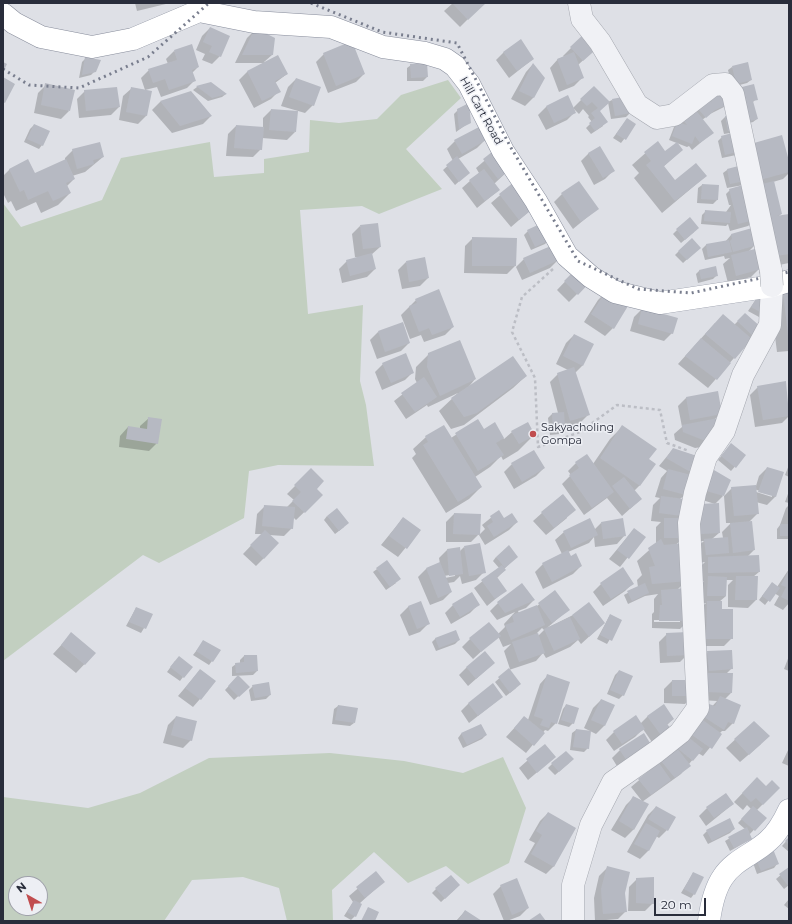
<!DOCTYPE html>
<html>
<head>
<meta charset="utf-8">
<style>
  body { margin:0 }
  #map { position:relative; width:792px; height:924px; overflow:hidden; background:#dee0e6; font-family:Montserrat,sans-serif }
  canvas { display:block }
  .frame { position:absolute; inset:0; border:4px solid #292d3b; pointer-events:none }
  .north { position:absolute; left:8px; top:876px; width:40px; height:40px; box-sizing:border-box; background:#edeff4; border:1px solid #9fa1aa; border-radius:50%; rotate:321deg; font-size:11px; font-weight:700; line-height:16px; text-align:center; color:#292d3b }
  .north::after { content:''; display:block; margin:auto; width:14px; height:18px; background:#c14d4f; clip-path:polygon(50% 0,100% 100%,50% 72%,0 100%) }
  .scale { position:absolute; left:654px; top:898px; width:52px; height:18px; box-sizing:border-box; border:2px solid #292d3b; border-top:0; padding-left:5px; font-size:12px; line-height:14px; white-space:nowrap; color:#292d3b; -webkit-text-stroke:3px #edeff4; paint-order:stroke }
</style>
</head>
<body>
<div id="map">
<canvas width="792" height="924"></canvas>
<div class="frame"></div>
<div class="north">N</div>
<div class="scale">20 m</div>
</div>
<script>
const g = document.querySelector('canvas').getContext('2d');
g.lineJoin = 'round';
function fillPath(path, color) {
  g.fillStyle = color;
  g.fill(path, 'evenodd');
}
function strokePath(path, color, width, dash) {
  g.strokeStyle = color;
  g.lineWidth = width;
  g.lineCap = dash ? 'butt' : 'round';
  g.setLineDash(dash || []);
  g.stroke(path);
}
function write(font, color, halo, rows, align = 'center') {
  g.font = font + ' Montserrat,sans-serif';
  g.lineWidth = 3;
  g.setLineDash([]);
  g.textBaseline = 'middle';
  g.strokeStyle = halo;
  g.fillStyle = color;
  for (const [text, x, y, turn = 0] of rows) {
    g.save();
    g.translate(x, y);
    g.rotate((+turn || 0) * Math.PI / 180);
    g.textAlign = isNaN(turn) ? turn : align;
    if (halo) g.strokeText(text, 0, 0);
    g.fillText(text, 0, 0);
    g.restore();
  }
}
fillPath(new Path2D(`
  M448,80L461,98L406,149L442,189L379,214L362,206L300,210L308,314L363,305L360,381L366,405L374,466L278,465L249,471L244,518L159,563L143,555L3,661V203L21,227L102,200L121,158L210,142L214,177L264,173V159L309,152L310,120L339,123L377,119L401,95Z
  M330,753L404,761L463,773L503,757L526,808L509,863L468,884L446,866L408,883L374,852L332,890L333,921H287L279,888L243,877L192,880L164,921H3V797L88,808L140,793L209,758ZM16,884H40V908H16Z`), '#c2cfc0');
fillPath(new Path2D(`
  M135,3H170L137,11Z
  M453,3H484L460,27L444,11Z
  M210,28L220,56L212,64L202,60L205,54L196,50L202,36Z
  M255,30L272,55L264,62L287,74L275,83L279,91L271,99L254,108L239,80L247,72L264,63H235L247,38Z
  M586,33L590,54L578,65L582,78L574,86L559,92L550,68L558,59L564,57L563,56Z
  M174,51L198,67L192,73L195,80L187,88L161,97L157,87L145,90L146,116L138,124L119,120L123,96L132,88L145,90L141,78L149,70L168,64L166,59Z
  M504,52L533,59L509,78L496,60Z
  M324,54L364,74L356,82L328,93L316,62Z
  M86,58L95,71L91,75L79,78L82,62Z
  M533,64L543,78L533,98L525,106L511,99L526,72Z
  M411,65L427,77L423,81H407V68Z
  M732,67L751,80L747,83L732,87L728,70Z
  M296,79L313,105L305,113L281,106L288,87Z
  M211,83L226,94L222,97L208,101L193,90L197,87Z
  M46,85L69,111L61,119L34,113L38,93Z
  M594,87L603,126L591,134L586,128L592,122L588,117L589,116L583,109L579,114L573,108Z
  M85,91L119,107L111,115L79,118L77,99Z
  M191,92L211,116L203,124L172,133L152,110L160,102Z
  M731,94L756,99L752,103L757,119L753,122L739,126L736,155L722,158L718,141L722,137L730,135V133L724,134L721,121L725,117L736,115Z
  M704,95L726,106L710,114L702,120L712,133L692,150L689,146L687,147L669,140L674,127Z
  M568,97L575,112L567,120L546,130L538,115L546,107Z
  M612,100L630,113L626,117L611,119L608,102Z
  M271,110L295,132L287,140L262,138L261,149L253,157L226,156L228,134L236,126L263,128V118Z
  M458,110L470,122L456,132L454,114Z
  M627,119L635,125L621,143L613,138Z
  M34,125L42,145L39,149L24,142L30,129Z
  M485,140L477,148L458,159L465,176L455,185L443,170L453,161L447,149L455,141Z
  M658,142L665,152L682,150L663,167L675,181L706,176L662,213L634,178L639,173L632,165Z
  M73,150L103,157L85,172L72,176L74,179L67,186L70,193L58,205L41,213L36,202L16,211L11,201L8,203L3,193V176L10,169L35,175L65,161V158Z
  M497,150L511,168L494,184L499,190L477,208L462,188L479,173L476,168Z
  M589,153L613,171L605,179L594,185L581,161Z
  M789,165V173L783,179L773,182L781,214L778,217L789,215V263L764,268L754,221L748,226L730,231L728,224L726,226L701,224L702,215L706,211L726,212L731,205H729L726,194L730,190L749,184L727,188L723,173L727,170Z
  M513,184L533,208L511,227L491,203Z
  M702,185H718L717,200L713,204L697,203L698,188Z
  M562,194L597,209L573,229L554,202Z
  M360,226L380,247L371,255L375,269L367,277L342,283L339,269L347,261L360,258L355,257L352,234Z
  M751,229L755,245L749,251L759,269L751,277L728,283L723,264L730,258L725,259L724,256L705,260L702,249L706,245L725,242L731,235Z
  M677,230L694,232L681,243L673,234Z
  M528,231L549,240L545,244L531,250L524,235Z
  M473,238L515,266L507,274L464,273L465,246Z
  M679,251H696L683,263L675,255Z
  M524,259L558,260L550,268L522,280L516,267Z
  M406,262L428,278L420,286L402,289L398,270Z
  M578,268L591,280L569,302L557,290Z
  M700,270L717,275L713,279L698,283L696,274Z
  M606,292L613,328L605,336L584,322L598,300Z
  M789,292V351L777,352L771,305L783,293Z
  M759,295L763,314L759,317L748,311Z
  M416,300L453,327L445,335L424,342L421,335L410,339L401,315Z
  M642,309L672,333L664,341L630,331L634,317Z
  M745,314L760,328L708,388L678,364L715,323L734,325Z
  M378,332L409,343L401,351L377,359L370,340Z
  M574,335L593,344L582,366L575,373L588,415L580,423L564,428L560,434L550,435L548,418L552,414L558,413L550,382L558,374L568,370L556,364L566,343Z
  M429,354L475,379L467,389L526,376L513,388L464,425L451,429L439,411L458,393L428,407L427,405L406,419L394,401L417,383L415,379L416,367Z
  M383,364L413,372L405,380L382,390L375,372Z
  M785,382L789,416L782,423L755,427L750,395L758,387Z
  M717,392L721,413L714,420L708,446L695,448L675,440L674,434L682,427L678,406L686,398Z
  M149,418L157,443L149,451L119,447L120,436L128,427L140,429V426Z
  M478,420L484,430L494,424L504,439L512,432L534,435L518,451L503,460L501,456L490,467L475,477L481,487L469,499L446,513L412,458L416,454L413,449L426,437L451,438Z
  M622,427L648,460L640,485L634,491L641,499L622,516L607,498L584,515L562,484L571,475L568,471L576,463L593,464L610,439Z
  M728,448L745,455L731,471L718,460Z
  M673,449L702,458L685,495L680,499L683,537L676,545L686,581L677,590L688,621L680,629L652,628V614L654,612V599L658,594L645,596L628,604L624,595L638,587L637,580L642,575L637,561L656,544V527L661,522L651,521L653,505L660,498L655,497L661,478L667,471L659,466ZM654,620H680V622H654Z
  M512,464L544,468L536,476L514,489L504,472Z
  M789,465V477L785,475Z
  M767,468L783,473L775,497L767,505L756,502L758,513L749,522L754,550L747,557L759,572L753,577L756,600L748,608L728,607V585L733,580H726V596L719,602L732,638L724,646H699V610L706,603H700V585L704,581H701V566L705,562L698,563L696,548L704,541H693L692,513L719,533L712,539L723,538L722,532L731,523H726L724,496L732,488L756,486L759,476ZM754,489L772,495V497L753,491Z
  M311,470L316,489L322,495L296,520L293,517L292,528L284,536L269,535L264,558L256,566L243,554L262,534H255L257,514L265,506L286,508L294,500L287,494Z
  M706,479L723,496L715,504L696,498Z
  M789,491V503L785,502Z
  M562,495L567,518L546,535L533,521Z
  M789,505V539H777V529L780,525L786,508Z
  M498,512L503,519L517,522L509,530L485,545L479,535L485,529L482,525Z
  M454,514L479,534L471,542H446V522Z
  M327,516L344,527L335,534L324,520Z
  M403,518L420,530L398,557L381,545Z
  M590,520L594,530L601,523L625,535L617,544L595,547L594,537L589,543L568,552L570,557L581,566L573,574L543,589L535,572L543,564L562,554L555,540L564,532Z
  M634,529L644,537L620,567L609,559Z
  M464,547L484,572L476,580L462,584L460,576L454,582L448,583L451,592L443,600L430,605L418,577L426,569L440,564L439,558L447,550L460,548V551ZM455,574V576L445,578L444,576Z
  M789,548V603L783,610L774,605L779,596L774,593L765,605L759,600L772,583L777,587L789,569Z
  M496,557L513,560L504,569L505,570L497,578L505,591L487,606L474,588L499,568L493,561Z
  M377,569L396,583L386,590L373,572Z
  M623,569L633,583L625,591L603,606L593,592L601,584Z
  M555,592L568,610L547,628L573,615L604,623L581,644L578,640L570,647L546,658L543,653L536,661L509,670L516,688L506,696L495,682L510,669L504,651L511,644L503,647L498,636L473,659L462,647L470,639L498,634L505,627L504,624L515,612L497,620L490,611L498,603L534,600L526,608L518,611L519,613L537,606ZM542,628L544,630L538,636L537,633Z
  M420,603L428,624L420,632L409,636L400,615L408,607Z
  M453,605H478L470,613L451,624L445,613Z
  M136,608L152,615L141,633L126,626Z
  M610,615L621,621L607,644L597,639Z
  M667,634L688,654L680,662L660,663L659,642Z
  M436,638L459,640L455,644L436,651L432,642Z
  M204,641L212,661L209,665L193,655Z
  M64,642L95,653L76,673L53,654Z
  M708,652L732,668L726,674L731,693L725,699L733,723L725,731H722L720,733L721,734L703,756L698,753L681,774L642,802L647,805L633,830L625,838L611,830L626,805L634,797L642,801L631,787L662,761L717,701L699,700L700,660Z
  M244,656L257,671L253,675L232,676V667L236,664L240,663V660Z
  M789,656V671L784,669Z
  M175,661L183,677L180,681L167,672Z
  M494,663L468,686L459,675L467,667Z
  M200,670V699L193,707L178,696Z
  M619,671L623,695L619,699L607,694L615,675Z
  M548,675L556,723L548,731L545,730L526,753L506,737L517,725L528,720L540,684Z
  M238,676L248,687L234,700L225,690Z
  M672,681L693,696L685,704L664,703V689Z
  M253,686L270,695L266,699L251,701L249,690Z
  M502,697L469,723L461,711L469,703Z
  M601,700L613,706L604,726L596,734L590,731L588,748L584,752L570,750L572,733L576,730L590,731L584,728L593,708Z
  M566,705L573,723L569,727L558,724L563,709Z
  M338,706L354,723L350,726L332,724L334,709Z
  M648,716L673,719L667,725L654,745L643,729L635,737L614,751L606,740L614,732L640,724Z
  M176,717L191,740L183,748L163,743L168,725Z
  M754,722L761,744L740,762L726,748Z
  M481,725L486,735L482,739L463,748L458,738L461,734Z
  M545,745L555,757L528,780L519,768Z
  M789,748V766L782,763Z
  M620,750L644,756L620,771L612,758Z
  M569,763L555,775L548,768L552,764Z
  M757,778L766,787L779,788L757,810L765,818L749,835L751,839L730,851L725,841L745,829L738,823L751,809L747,805L743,810L734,802Z
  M733,804L706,826L699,816L707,808Z
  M656,807L667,830L659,838L656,836L648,851L640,859L627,852L648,815Z
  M548,813L554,866L546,874L524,862L535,843L529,840L540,821Z
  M734,829L730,833L708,844L703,835L707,831Z
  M789,838V852L782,846Z
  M752,860L777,864L774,868L757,874Z
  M607,868L624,893L626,911L618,919L595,921L594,898L599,876Z
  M789,868V885L784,889L776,879Z
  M376,873L383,882L359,904L355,916L351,920L344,916L353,902L349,896Z
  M693,873L694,894L691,898L681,893Z
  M637,879L653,903L645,911H628L629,887Z
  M501,886L528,908L520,916L507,921H504L493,894Z
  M436,889H455L441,902L432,893Z
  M789,899V909L784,905Z
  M465,911L480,921H456Z`), '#0003');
fillPath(new Path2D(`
  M452,3H486L468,20Z
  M210,27L230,36L221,57L209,52L212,46L203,42Z
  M255,28L275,38L273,55H242Z
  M586,32L600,46L583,61L570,47Z
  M521,39L534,59L517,71L503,52Z
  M352,41L365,74L336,86L323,53Z
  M192,44L199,67L192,70L196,81L169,90L165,79L153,83L148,69L177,60L174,50Z
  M574,52L584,78L567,85L557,59Z
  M278,55L288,74L275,81L281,92L262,101L247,71Z
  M85,57L101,60L96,72L82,75Z
  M3,62L7,64L3,72Z
  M748,62L752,80L736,84L732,66Z
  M427,63L428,77L411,78L410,64Z
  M533,63L545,78L534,98L519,91Z
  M3,77L15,84L5,103L3,102Z
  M296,78L321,87L314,106L289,97Z
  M211,82L227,94L212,98L196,86Z
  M45,83L75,90L70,111L41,105Z
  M754,84L758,100L753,101L758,119L743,123L734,89Z
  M594,86L610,102L600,111L608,122L595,131L589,123L595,118L591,113L598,108L592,102L587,106L580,99Z
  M117,87L120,107L86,111L84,90Z
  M131,87L152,91L147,116L126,112Z
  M724,87L731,103L715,110L706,118L693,103L704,94L712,103L708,94Z
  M191,91L212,116L180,126L160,101Z
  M568,95L576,113L554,123L546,106Z
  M628,96L631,113L615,116L612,99Z
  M469,103L471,123L459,129L457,109Z
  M694,108L714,133L700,143L695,136L692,144L672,136L677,122L687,125L681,118Z
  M271,109L298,111L296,132L269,130Z
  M736,114L739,129L728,131L725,116Z
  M627,118L636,124L626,140L616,134Z
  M34,124L50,131L43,146L27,139Z
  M236,125L264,127L262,150L234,148Z
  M479,127L486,140L462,154L454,140Z
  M736,132L741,151L725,155L721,136Z
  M782,135L789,161V172L756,181L747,145Z
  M658,141L665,151L677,142L683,150L664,166L675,180L696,163L707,176L675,201L646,165L651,161L644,152Z
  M100,142L104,157L93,160L94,164L77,169L72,149Z
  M600,146L615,171L603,178L588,153Z
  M497,148L512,168L498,179L483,159Z
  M457,156L470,173L459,182L446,165Z
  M28,159L35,173L66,159L75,179L66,183L71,193L53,201L48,191L28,200L24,190L20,192L9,169Z
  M746,164L749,180L730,184L727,169Z
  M484,169L500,190L485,201L469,180Z
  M579,181L599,209L581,222L561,193Z
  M774,181L782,214L776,216L789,214V254L776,256L755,186Z
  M514,182L534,208L519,220L499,194Z
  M750,183L754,196L741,199L752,197L758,219L738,224L729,189Z
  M702,184L719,185L718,200L701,199Z
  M705,210L731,212L730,223L704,221Z
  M690,217L699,228L685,240L676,229Z
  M378,223L381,247L363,249L360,225Z
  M542,223L550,240L535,247L527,230Z
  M752,228L757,245L733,252L730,241L732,239L731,234Z
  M472,237L517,238L516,266H472Z
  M692,238L701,248L687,260L678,251Z
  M729,240L732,252L708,257L706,244Z
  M553,245L559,260L530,273L523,258Z
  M755,249L761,269L736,276L731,255Z
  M372,253L376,269L350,276L346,260Z
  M425,257L429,278L409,282L406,261Z
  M716,266L718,276L701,279L699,270Z
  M578,267L592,280L578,295L564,281Z
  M439,289L454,327L432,335L429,328L419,332L409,306L417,303L415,299Z
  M606,291L628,306L614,329L591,314Z
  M789,291V334L788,335L783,292Z
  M759,294L767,296L764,314L751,307Z
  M642,308L678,318L673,334L638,324Z
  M745,313L762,328L754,337L737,321Z
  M723,314L752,339L735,359L705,334Z
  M403,322L410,343L385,352L378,331Z
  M574,334L594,344L583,366L563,356Z
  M701,338L731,363L717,380L685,356Z
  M460,340L476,379L440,396L427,367L428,353Z
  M406,353L414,373L391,383L382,363Z
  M513,356L527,376L477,413L464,417L451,398Z
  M574,367L590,415L570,421L557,373Z
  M424,377L437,397L415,412L401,393Z
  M786,381L789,416L763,420L757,386Z
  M718,391L722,414L690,420L686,397Z
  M564,412L565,430L553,431L552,413Z
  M148,417L162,419L158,444L126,439L128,426L147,429Z
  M719,418L717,439L703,440L683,432L682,425Z
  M478,419L484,429L495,422L504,438L496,443L504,455L478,471L455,433Z
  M528,422L535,435L519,444L511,431Z
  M444,425L482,487L458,502L423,445L428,442L425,436Z
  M622,425L657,449L649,459L656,464L640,486L600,458Z
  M731,443L746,455L736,468L721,456Z
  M673,448L703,458L694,474L666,458Z
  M534,450L545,468L522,482L511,463Z
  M587,454L614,492L592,508L569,475L579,468L575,462Z
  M767,467L784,472L776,497L758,492Z
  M311,468L324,481L317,489L323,495L305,513L292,501L301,492L294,485Z
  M668,469L691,475L686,495L663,489Z
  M714,470L731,480L724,496L703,490Z
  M624,477L642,499L630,509L612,486Z
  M756,485L759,514L734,516L731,487Z
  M563,494L576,510L554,528L541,512Z
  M661,496L684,499L682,516L659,513Z
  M719,503L720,533L700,534V504Z
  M264,505L295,507L293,529L262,526Z
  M337,508L349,523L339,531L327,516Z
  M499,510L504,518L512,513L518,522L494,537L487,526L493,522L490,516Z
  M454,513L481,514L480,535L453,534Z
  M403,517L421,530L407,549L389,536Z
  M590,518L598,535L571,548L563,531Z
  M623,518L626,536L603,539L601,522Z
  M664,518H684V538H664Z
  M752,521L755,550L733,553L730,523Z
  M780,524H789V536H780Z
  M634,528L646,537L629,559L617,550Z
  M265,530L279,543L264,559L250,545Z
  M728,537L729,553L706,555L704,539Z
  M661,539L664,545L685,543L687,581L652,584L649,567L655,566L648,548Z
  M480,543L486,573L469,576L464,546Z
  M509,545L518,557L505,568L496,557Z
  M460,547L463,574L449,576L447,549Z
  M568,550L571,556L576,553L582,566L552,582L542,563Z
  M759,555L760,572L708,573V557Z
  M387,560L401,579L390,587L376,568Z
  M440,562L452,592L438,598L426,568Z
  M502,565L506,570L497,577L507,591L495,599L481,580Z
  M623,567L634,584L611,599L600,583Z
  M789,570V601L781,597L786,587L781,585Z
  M708,576L727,577L726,596H707Z
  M736,576H758L757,600H735Z
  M772,582L780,588L770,602L762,596Z
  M522,583L535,600L505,613L497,602Z
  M645,583L649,593L632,601L627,591Z
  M687,588L689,621H659L660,605H662L661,590Z
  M555,590L570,610L552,623L538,603Z
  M472,592L480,605L460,617L452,604Z
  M421,601L430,624L417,629L408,606Z
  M707,601H722V609H733V639H706Z
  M589,602L605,623L589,637L572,615Z
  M537,605L545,625L511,640L505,625L514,622L512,615Z
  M136,607L153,614L146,629L129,622Z
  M610,614L622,620L612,641L600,635Z
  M570,617L580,639L554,651L544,629Z
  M489,622L501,636L481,652L469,638Z
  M456,630L460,640L439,648L435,638Z
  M71,632L96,653L85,665L61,645Z
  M688,632L689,655L667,656L666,633Z
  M538,633L545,653L519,662L512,642Z
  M203,640L221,650L213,662L196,651Z
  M732,650L733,669L709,671L707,651Z
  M485,651L495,663L476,679L466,667Z
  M244,655H257L258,671L236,673L235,663L244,662Z
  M179,656L193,667L184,678L170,667Z
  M509,668L521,684L510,693L498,677Z
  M200,669L216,681L201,700L185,688Z
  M619,670L633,676L624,696L610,690Z
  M707,673H733L732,693L706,692Z
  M547,674L570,682L557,724L551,722L549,728L540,725L543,719L534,716Z
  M238,675L250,687L239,697L228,686Z
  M672,680H694V696H672Z
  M269,682L271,695L255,698L252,685Z
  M493,683L503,697L478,716L468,703Z
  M720,696L741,705L734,724L728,722L724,730L701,715L706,703L715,706Z
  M601,699L615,705L605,726L591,720Z
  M566,704L579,708L574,724L561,720Z
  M664,704L674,719L667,724L673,731L663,738L647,716Z
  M338,705L358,708L355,723L335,720Z
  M636,715L645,729L622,744L613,731Z
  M176,716L197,721L192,741L171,735Z
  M524,716L545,733L534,746L514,728Z
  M700,718L722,734L712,749L689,733Z
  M754,721L770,736L749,755L734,739Z
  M481,724L487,735L467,745L461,733Z
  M576,729L591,731L589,749L573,747Z
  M644,733L653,748L629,764L619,749Z
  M687,736L703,749L693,761L677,748L691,766L675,778L661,761Z
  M545,744L556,757L537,773L526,759Z
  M566,751L574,759L559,772L551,763Z
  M659,763L671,780L651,795L638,779Z
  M757,777L766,786L772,780L780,788L763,805L756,798L751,802L742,793Z
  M726,793L734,804L714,818L706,807Z
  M633,796L649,804L634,830L619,821Z
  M656,806L676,817L668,831L648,819Z
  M753,806L767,818L755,831L741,819Z
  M548,812L576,828L554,867L531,854L542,835L536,831Z
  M730,818L735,829L712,841L706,830Z
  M646,823L660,831L649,851L634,844Z
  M747,827L752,839L734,848L728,837Z
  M789,837V845L785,841Z
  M773,849L779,864L761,871L755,856Z
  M607,866L630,872L625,893L627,912L603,914L601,889Z
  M789,867V885L788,886L779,874Z
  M376,871L385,882L365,898L356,887Z
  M693,872L704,877L695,895L684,889Z
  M451,875L460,885L445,899L435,888Z
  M654,877V904L636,903V878Z
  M517,878L529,908L512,915L500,885Z
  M354,900L362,904L356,917L347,912Z
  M368,907L379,912L375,921H361Z
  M465,910L482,921H458Z
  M540,913L546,921H528Z`), '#b6b9c2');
const minor = new Path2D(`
  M579,3L582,19L600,42L637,105L657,118L674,115L713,85L725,84L733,94L771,271
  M573,921V885L591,825L613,782L656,752L680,733L698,708L689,523L695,493L706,457L724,431L743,375L770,325L772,286`);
const major = new Path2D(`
  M709,921C711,906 714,890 723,877C734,860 754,854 768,841C777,833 784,821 789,810`);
const highway = new Path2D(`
  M3,14L14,23L41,37L92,47L133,39L199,11L254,22L331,27L383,47L425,53L445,59L455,66L469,84L503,151L536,201L567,256L591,277L615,292L660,303L772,286L789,281`);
strokePath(minor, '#a4a7af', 23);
strokePath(major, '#9ea3b1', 23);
strokePath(highway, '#878c9b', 23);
strokePath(new Path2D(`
  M553,269L522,297L512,332L535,378L538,447L580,432L617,405L660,410L667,443L689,451`), '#bcbec5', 2.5, [3, 3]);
strokePath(minor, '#f0f1f5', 22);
strokePath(major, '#fff', 22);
strokePath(highway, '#fff', 22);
strokePath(new Path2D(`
  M311,3L382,32L457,43L510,146L578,261L638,289L691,293L789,272
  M3,69L29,85L79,88L148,57L209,3`), '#797e8e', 3, [2, 4]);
const minorBridge = new Path2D(`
  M771,271L772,286`);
strokePath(minorBridge, '#a4a7af', 23, []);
strokePath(minorBridge, '#f0f1f5', 22);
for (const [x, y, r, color] of [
  [533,434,4,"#c14d4f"]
]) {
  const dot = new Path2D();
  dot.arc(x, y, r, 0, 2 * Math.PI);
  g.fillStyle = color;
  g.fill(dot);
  strokePath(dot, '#edeff4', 1.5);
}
write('11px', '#292d3b', '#edeff4', [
  ["Hill Cart Road",481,111,61]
]);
write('11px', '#292d3b', '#edeff4', [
  ["Sakyacholing",541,428],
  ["Gompa",541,441]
], 'left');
</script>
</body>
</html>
